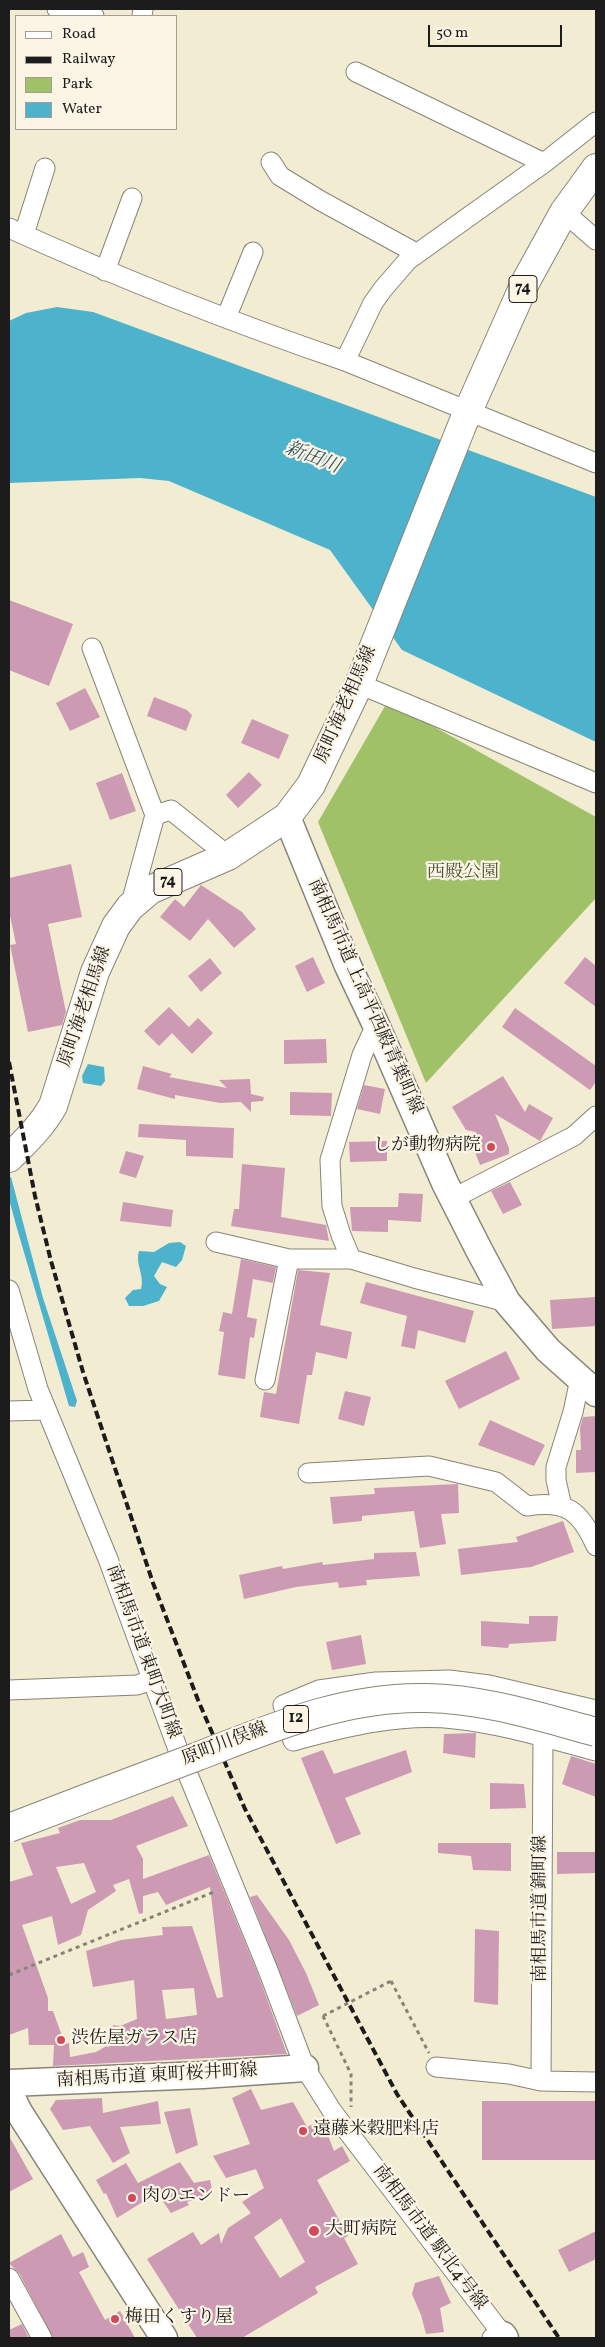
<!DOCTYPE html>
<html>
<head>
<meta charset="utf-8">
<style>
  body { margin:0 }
  #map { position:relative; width:605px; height:2347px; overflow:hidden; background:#f2ecd2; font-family:Vollkorn,serif }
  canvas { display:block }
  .frame { position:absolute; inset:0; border:10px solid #1c1c1c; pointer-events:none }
  .legend { position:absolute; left:15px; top:15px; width:162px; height:115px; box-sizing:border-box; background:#fcf5e5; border:1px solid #a29e95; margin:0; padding:6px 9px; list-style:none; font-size:15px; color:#1c1c1c }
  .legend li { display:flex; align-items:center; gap:10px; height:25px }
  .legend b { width:25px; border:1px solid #a29e95 }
  .scale { position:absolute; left:428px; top:25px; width:134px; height:22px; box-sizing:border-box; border:2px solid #1c1c1c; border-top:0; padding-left:6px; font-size:15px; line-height:18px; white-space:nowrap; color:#1c1c1c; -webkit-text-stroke:4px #fcf5e5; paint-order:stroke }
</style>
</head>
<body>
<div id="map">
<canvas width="605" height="2347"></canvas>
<div class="frame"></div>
<ul class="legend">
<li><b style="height:6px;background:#fff"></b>Road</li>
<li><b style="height:6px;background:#1c1c1c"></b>Railway</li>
<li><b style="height:14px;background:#a1c169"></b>Park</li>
<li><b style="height:14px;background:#4db2cc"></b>Water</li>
</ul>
<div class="scale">50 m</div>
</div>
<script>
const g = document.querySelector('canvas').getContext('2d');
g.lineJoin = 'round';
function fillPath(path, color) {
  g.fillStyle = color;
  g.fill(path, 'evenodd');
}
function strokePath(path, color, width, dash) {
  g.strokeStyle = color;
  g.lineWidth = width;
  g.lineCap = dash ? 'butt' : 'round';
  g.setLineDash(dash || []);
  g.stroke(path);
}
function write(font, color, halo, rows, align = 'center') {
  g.font = font + ' Vollkorn,"Noto Serif JP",serif';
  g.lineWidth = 4.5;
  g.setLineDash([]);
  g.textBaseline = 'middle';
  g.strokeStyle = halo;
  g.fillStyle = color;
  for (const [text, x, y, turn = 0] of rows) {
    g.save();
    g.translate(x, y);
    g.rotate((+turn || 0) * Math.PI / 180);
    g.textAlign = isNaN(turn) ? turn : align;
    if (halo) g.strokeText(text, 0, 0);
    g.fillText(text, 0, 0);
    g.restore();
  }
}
fillPath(new Path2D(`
  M388,701L596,817V898L426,1083L318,822Z`), '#a1c169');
fillPath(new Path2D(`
  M57,307L93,312L596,497V742L402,650L330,550L169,481L140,478L9,483V321L26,313Z
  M88,1064L104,1067L105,1081L101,1086L83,1083L82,1076Z
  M11,1177L43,1298L77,1401L75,1407L69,1406L16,1225L9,1199V1178Z
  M180,1242L186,1246L182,1260L176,1267L162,1262L154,1276L160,1284L167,1287L159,1301L143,1306H129L125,1298L133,1290L141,1289C145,1275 135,1265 139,1251L154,1252L169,1243Z`), '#4db2cc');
fillPath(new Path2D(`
  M9,600L73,624L49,686L9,670Z
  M85,688L100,717L70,731L56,703Z
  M154,697L187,710L192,715L186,731L147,716Z
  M252,719L289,735L279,759L241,743Z
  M249,772L262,785L238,808L226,795Z
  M122,773L136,811L110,820L96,783Z
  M71,864L82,917L48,924L66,1012L62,1025L28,1032L10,945L16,944L9,911V878Z
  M201,885L242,912L256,929L234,948L208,919L190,941L160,917L175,899L184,907Z
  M313,957L325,983L307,992L295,966Z
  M585,957L596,966V1007L564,983Z
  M210,958L222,973L201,992L188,976Z
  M169,1007L189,1027L198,1018L213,1033L192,1054L172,1033L159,1046L144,1031Z
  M515,1008L596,1066V1082L590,1090L502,1027Z
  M326,1039L327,1063L284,1064V1040Z
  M143,1066L172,1074L169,1077L227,1088L219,1080L250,1079L251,1094L264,1097L263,1101L251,1102V1112L241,1102L220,1103L175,1095V1099L137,1089Z
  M503,1076L525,1112L529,1104L553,1118L540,1141L495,1114L509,1148V1154L480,1165L470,1139H476V1132L466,1130L452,1107Z
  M364,1085L385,1089L380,1114L357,1109Z
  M290,1092L332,1093L331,1116L290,1115Z
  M139,1124L234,1128L233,1158L186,1156V1140L138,1137Z
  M387,1141V1161L350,1162L349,1142Z
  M126,1151L144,1156L136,1178L119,1173Z
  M242,1164L285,1168L281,1217L326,1225L329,1241L231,1226L234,1209H239Z
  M510,1182L522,1205L503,1214L491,1191Z
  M399,1193L423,1194L421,1222L388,1220V1232L352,1231L350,1207H398Z
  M123,1202L173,1210L171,1227L120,1221Z
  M241,1259L276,1267L273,1283L253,1279L247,1317L257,1319L254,1338L250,1337L245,1379L218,1375L224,1332L219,1331L223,1312L232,1314Z
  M298,1270L330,1273L320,1325L352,1332L347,1359L316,1352L312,1375H307L299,1424L260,1417L264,1392L276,1394Z
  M366,1282L474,1311L465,1343L418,1330L415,1349L401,1346L407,1316L360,1303Z
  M596,1297V1326L552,1329L550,1300Z
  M506,1351L520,1379L459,1409L445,1381Z
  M345,1391L371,1397L364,1426L338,1419Z
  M596,1416V1472L576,1473V1450H581L580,1428L583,1417Z
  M490,1420L545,1445L534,1466L478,1445Z
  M458,1484L459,1513L441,1514L446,1544L420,1548L414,1511L362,1516V1521L333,1524L330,1497L375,1494L374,1488Z
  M563,1521L574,1552L531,1567L461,1575L458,1549L518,1542L516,1537Z
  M416,1552L420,1576L366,1580L367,1585L339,1588L338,1582L296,1587L244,1599L239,1575L282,1566L283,1569L322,1562L323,1565L374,1559V1553Z
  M529,1616H558L556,1641L509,1644L508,1648L481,1646V1621L529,1624Z
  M361,1635L366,1664L332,1670L326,1642Z
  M476,1733L475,1758L443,1753L444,1734Z
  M323,1750L334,1774L406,1750L412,1772L345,1798L361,1834L336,1844L301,1758Z
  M571,1756L596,1764V1797L562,1784Z
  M490,1783L524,1784L526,1808L490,1809Z
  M173,1796L188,1826L136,1846L143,1859V1879L209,1855L258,1974L287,2054L53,2066L54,2045H29L28,2028L9,2035V1882L33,1875L21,1843L60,1833L58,1828L80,1820H111ZM84,1863L96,1892L100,1890L71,1904L56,1867ZM129,1879L139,1914L143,1913V1896L158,1892L166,1905L210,1887L223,1997L217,1998L192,1926L162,1927L163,1935L121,1940L86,1951L93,1987L134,1980L137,2019L120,2026L113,2025L110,2044L96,2052L70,2057L69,2043L65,2044L53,2011H48V1998L22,1925L52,1916L58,1945L81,1935L88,1910L116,1891L113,1885ZM194,1988L197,2015L166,2019L162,1990Z
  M438,1843H511V1871L473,1870L471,1856L438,1853Z
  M557,1852H596V1873L557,1874Z
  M257,1895L289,1940L306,1973L319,2005L297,2016L250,1897Z
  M475,1929L499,1931L498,2005L474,2002Z
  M251,2089L261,2110L293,2102L307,2127L322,2120L334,2151L342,2146L350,2161L317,2180L348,2236L344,2238L358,2264L315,2287L318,2293L242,2338H197L147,2259L193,2232L201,2245L219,2233L221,2244L228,2228L251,2213L242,2202L264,2188L256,2169L226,2178L213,2156L250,2144L232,2098ZM281,2218L305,2262L280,2278L254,2237Z
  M102,2098L103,2113L158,2101L161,2124L120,2127L130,2153L113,2163L90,2126L63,2130L50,2109L56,2100Z
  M482,2101H596V2160H482Z
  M190,2108L198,2145L176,2154L164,2112Z
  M9,2136L33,2179L9,2192Z
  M180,2162L194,2183L210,2180L213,2194L187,2202L189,2205L171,2213L157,2193L117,2218L106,2193L104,2194L96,2180L126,2163L138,2183Z
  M596,2231V2259L569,2272L558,2250Z
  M61,2234L73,2257L83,2252L89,2267L79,2272L105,2320L120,2311L135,2338H53L19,2273L9,2263Z
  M439,2276L451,2303L440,2308L444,2332L426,2334L421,2315L412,2294L415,2283Z
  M22,2324L29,2338H9V2330Z`), '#cd9ab4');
const street = new Path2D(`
  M57,9L94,16
  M142,16L143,9
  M356,72L544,163
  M596,122L544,163L408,260L383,289L373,303L345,361L596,463
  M271,162L280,176L321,201L416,253
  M564,212L596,240
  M9,228C119,278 231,322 345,361
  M24,234L45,168
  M105,271L132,198
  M226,318L253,252
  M92,648L155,815L171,810L228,856
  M359,684L596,783
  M130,907L155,815
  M454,1198L574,1136L596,1116
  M216,1242L289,1259H351L414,1278L507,1302
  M351,1259L341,1235L332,1206L330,1160L362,1055L376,1025
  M9,1290L38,1389L108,1559L180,1755L268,1970L305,2068L332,2111L503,2335L492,2338
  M265,1380L289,1259
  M9,1411L46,1410
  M308,1473L429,1466L496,1482L527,1506C566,1500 580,1510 596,1546
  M562,1507L556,1480V1467L573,1412L580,1379
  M9,1690L137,1685L152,1680
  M596,1710L489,1685L449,1680L376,1682L319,1690L283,1705L293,1741C345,1727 400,1713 455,1719C503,1724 550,1739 596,1751
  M436,2067L509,2074L541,2081L596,2082
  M541,2081L543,1737
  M9,2278L42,2338`);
const secondary = new Path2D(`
  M287,817L348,966L376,1025L445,1183L479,1250L507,1302L548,1350L596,1393
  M9,2083L203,2075L305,2068
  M9,2092L19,2112L164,2338
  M503,2335L505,2338`);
const primary = new Path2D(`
  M9,1158C26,1141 41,1127 53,1106L95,972L116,926L130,907L150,890L228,856L287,817L311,785L359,684L465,418L526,281L564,212L596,168`);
strokePath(street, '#878477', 21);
strokePath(secondary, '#878477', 29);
strokePath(primary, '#878477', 30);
strokePath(new Path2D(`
  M9,1975L216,1891
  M391,1981L429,2053
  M323,2016L351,2074V2107`), '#878477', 3, [4, 4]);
strokePath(street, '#fff', 19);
strokePath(secondary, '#fff', 26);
strokePath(primary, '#fff', 28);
strokePath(new Path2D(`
  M9,1062L35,1196L51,1261L83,1372L153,1583L198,1700L245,1809L397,2094L559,2338`), '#1c1c1c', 4, [8, 4]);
const primaryBridge = new Path2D(`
  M9,1828C71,1804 134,1780 196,1757C271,1728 345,1696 426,1698C485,1699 540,1717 596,1732`);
strokePath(primaryBridge, '#878477', 30, []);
strokePath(new Path2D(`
  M323,2016L391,1981`), '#878477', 3, [4, 4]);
strokePath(primaryBridge, '#fff', 28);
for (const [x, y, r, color] of [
  [491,1147,5,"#d1495b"],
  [61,2040,5,"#d1495b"],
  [303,2131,5,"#d1495b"],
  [132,2198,5,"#d1495b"],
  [314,2231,6,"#d1495b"],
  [115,2319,5,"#d1495b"]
]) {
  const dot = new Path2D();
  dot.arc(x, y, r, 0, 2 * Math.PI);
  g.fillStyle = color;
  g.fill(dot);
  strokePath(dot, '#fcf5e5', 2);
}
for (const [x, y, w] of [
  [523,289,28],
  [168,882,28],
  [296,1719,25]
]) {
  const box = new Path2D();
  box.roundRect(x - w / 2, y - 13.5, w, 27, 4);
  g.fillStyle = '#fcf5e5';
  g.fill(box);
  strokePath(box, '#1c1c1c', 1);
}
write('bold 16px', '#1c1c1c', null, [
  ["74",523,289],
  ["74",168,882],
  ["12",296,1719]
]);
write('18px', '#1c1c1c', '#fcf5e5', [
  ["原町海老相馬線",347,705,-66],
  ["南相馬市道 上高平西殿青葉町線",364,997,66],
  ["原町海老相馬線",86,1007,-71],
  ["南相馬市道 東町大町線",142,1652,70],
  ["原町川俣線",225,1745,-21],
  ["南相馬市道 錦町線",542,1909,-90],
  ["南相馬市道 東町桜井町線",157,2077,-3],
  ["南相馬市道 駅北4号線",429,2238,53]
]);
write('18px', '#4b5637', '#fcf5e5', [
  ["西殿公園",463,874]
]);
write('18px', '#1c1c1c', '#fcf5e5', [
  ["しが動物病院",481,1147,"right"],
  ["渋佐屋ガラス店",71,2040],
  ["遠藤米穀肥料店",313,2131],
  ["肉のエンドー",142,2198],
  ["大町病院",325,2231],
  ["梅田くすり屋",125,2319]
], 'left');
write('italic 19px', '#305862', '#fcf5e5', [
  ["新田川",312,459,21]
]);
</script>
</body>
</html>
